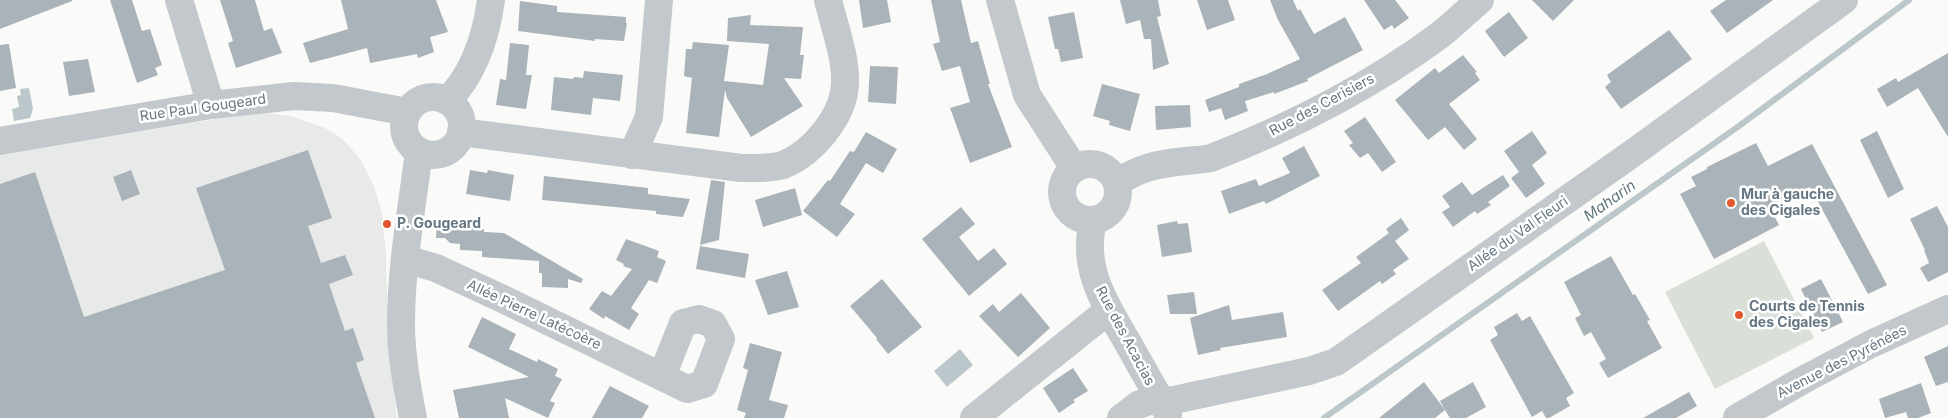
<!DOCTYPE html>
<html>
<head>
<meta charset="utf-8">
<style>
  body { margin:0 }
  canvas { display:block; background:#fafaf8 }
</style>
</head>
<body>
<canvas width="1948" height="418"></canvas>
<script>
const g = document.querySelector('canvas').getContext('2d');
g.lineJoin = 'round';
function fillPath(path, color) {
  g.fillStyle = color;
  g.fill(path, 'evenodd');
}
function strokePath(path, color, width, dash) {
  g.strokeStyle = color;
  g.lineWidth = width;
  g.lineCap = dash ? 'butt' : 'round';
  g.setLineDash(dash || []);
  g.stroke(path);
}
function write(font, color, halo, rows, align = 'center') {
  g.font = font + ' Inter,sans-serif';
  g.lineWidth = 5;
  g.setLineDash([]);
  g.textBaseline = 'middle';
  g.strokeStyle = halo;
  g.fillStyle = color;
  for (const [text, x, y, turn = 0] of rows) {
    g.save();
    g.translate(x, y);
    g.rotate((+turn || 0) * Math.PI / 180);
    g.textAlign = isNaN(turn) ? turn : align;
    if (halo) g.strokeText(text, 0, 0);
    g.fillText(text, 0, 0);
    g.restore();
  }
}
fillPath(new Path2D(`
  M257,112L291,116L325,128L344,140L360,159L374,186L382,214L386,255L388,346L397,418H0V155Z`), '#e8e9e9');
fillPath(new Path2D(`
  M1764,241L1814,338L1715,389L1665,292Z`), '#dadfd7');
fillPath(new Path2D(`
  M29,88L33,109L30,118L14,121L12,109L19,107L17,96L21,95L20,89Z
  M960,349L973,365L947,387L934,371Z`), '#bbc7cb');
strokePath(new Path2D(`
  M1324,418L1739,126L1909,0`), '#bbc7cb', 6);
fillPath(new Path2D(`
  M0,0H72V1L0,29Z
  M110,0H132L142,31L150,29L162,65L155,68L158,75L137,83Z
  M220,0H255L264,31L272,28L282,53L236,68L228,43L233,41Z
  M341,0H436L448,32L430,37L434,52L418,58L417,54L370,63L367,48L310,63L303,43L348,29Z
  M859,0H887L891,22L863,28Z
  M931,0H961L971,43L978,41L990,84H988L1012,147L970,163L950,108L970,102L960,66L942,71L933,44L940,42Z
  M1120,0H1158L1161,16L1157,17L1169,64L1153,70L1151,39H1144L1140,20L1126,24Z
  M1197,0H1228L1235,20L1207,30Z
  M1270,0H1293L1298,11L1300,9L1314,34L1345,17L1363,50L1307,79L1308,81L1274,94V92L1245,101L1248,111L1225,120L1221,108L1209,112L1205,100L1239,87V84L1267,74L1300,59L1278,20Z
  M1364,0H1395L1409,18L1394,29L1392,25L1384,30Z
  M1532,0H1574L1553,21Z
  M1726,0H1773L1727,33L1710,11Z
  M520,1L557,6V12L626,17V23H627L624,41L595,39V41L518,31Z
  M1074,12L1083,58L1061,62L1058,49H1055L1048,17Z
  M1509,12L1528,38L1504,57L1485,31Z
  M751,15L750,25L803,27L800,55H804L801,79L784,78L803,106L751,137L727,98L725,90L719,137L686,133L692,78L684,76L686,49H692L693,42L729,45L724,81L763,85L769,44L727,41L728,18Z
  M1669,30L1692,59L1621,109L1605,87L1611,82L1607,75Z
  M510,43L529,45L526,75H532L526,109L496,105L500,79L506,80Z
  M9,44L16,88L0,91V45Z
  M1948,53V137L1918,88L1887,107L1877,89L1896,78L1898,82Z
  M1463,55L1477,72L1475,73L1480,80L1449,104L1477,139L1464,150L1445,127L1428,140L1395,100L1435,68L1439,73Z
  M88,59L95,92L69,96L63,62Z
  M870,66L898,67L896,104L868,102Z
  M584,71L623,75L620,101L593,98L591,115L551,110L554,77L573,79L574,77L583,78Z
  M1102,84L1140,94L1130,131L1109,125L1110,121L1093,116Z
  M1190,105L1191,127L1156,130L1155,106Z
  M1365,117L1396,162L1382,172L1368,153L1360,158L1349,145L1353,143L1344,131Z
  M1532,131L1547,153L1532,165L1545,184L1526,198L1511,178L1519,172L1504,151Z
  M1877,131L1904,189L1888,198L1860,140Z
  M866,132L897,149L883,173L866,163L840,204L855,214L837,237L803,211L828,180L830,181L850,151L854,152Z
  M1756,143L1768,166L1812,144L1887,285L1868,294L1810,187L1769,206L1779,225L1714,259L1680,194L1696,186L1691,177L1707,169V167Z
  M1304,146L1320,176L1266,204L1264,201L1229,214L1221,191L1256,179L1259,186L1290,173L1282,158Z
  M308,150L332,218L308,226L321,263L345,255L353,275L329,284L345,331L353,328L364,360L356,363L375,418H0V184L35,172L84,317L225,270L196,188Z
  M131,170L140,194L122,201L113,177Z
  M470,170L487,173L488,170L514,175L510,201L466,194Z
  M1503,175L1510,186L1488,202L1491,205L1477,214L1475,211L1453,227L1442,212L1450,207L1442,196L1462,182L1472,195Z
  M544,176L648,188V194L690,199L683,217L656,214V211L542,200Z
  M711,180L725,182L719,240L700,245Z
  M795,188L802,215L763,227L755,200Z
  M1937,206L1948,227V272L1928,282L1920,268L1929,263L1924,250H1925L1910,219Z
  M961,207L975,224L959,237L978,261L994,248L1007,264L969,296L922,239Z
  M1401,218L1409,230L1395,241L1409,259L1393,270L1396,274L1382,284L1380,281L1338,311L1322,290L1361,263L1356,257L1389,233L1393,239L1386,229Z
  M437,219L473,221V229H484V232L504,233L583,279L581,283L568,279V288L542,287V273H539V261L482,257V251L460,250V244L450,243L445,238H436Z
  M1177,221L1178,224L1188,223L1192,252L1162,257L1157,225Z
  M626,239L659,251L657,257L666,261L657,283L649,280L631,308L639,314L629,330L605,316L604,319L589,309L602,291L611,296L632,269L623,266L624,264L616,260Z
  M700,246L749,254L745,278L696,269Z
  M1611,256L1633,295L1635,294L1650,320L1647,321L1662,348L1608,378L1599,363L1606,359L1591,332L1584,336L1575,318L1581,315L1564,282Z
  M787,271L799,307L768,315L755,280Z
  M882,279L922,327L888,354L876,339L877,338L850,306Z
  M1821,279L1843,322L1822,332L1801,289Z
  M1194,292L1197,314H1170L1167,295Z
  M1021,293L1050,328L1018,357L979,316L993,304L999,312Z
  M1229,305L1232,320L1283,312L1287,337L1220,348L1221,350L1198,355L1190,318Z
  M1517,313L1522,321L1530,316L1574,393L1566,398L1570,406L1549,418H1546L1542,411L1532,417L1490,340L1498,335L1494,327Z
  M482,317L516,334L509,349L537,362L538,359L558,369L555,376L562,379L550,401L555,403L548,418L505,398L509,418H459L453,390L529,377L468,347Z
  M750,343L782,352L769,400L788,405L784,418H744L746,413L737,410L748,370L743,368Z
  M1948,346V382L1936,386L1924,357Z
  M1073,368L1088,391L1073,400L1075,402L1059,413L1043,388Z
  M1424,382L1445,410L1440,401L1473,382L1486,407L1466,418H1450L1445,410L1435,418H1379Z
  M1921,383L1931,413L1918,418H1908L1906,412L1885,418L1879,399Z
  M610,386L649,406L642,418H592Z
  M1689,392L1697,406L1676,418H1643Z`), '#aab3b9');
strokePath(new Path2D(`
  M179,0L211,105
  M1000,0L1027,95L1074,168
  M404 126a29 29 0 1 1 58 0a29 29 0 1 1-58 0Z
  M447,101C474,74 486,37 491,0
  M461,132L741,168C754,168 770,169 783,165C813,153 844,116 845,83C846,57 834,25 828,0
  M0,141L211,105L294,96L333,98L407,112
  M632,155L649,117L659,0
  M1062 192a28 28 0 1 1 56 0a28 28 0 1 1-56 0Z
  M1117,183C1140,167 1158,164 1185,161C1193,160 1203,160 1211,158C1291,127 1371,86 1440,35C1454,24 1467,11 1480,0
  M1093,221C1081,268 1105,304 1128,343C1141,367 1155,390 1168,414
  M405,259L436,268L505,300L687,389L704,384L721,339L713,324L699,319L683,323L662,376
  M413,418C407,387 401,355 401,323C401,266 412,208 419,151
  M974,418L1109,310
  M1121,418L1138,405L1149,401L1174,400L1309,371L1336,362L1633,153L1844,0
  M1737,418L1803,380L1871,344L1948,309`), '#c3c8cc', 28);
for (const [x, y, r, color] of [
  [1731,203,5,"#e4572e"],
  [387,224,5,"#e4572e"],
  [1739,315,5,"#e4572e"]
]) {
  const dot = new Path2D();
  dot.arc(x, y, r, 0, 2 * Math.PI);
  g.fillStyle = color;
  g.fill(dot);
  strokePath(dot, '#fff', 2);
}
write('14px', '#657683', '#fff', [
  ["Rue des Cerisiers",1322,105,-28],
  ["Rue Paul Gougeard",203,108,-8],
  ["Allée du Val Fleuri",1518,234,-35],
  ["Allée Pierre Latécoère",534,315,25],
  ["Rue des Acacias",1125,336,62],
  ["Avenue des Pyrénées",1842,362,-27]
]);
write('bold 14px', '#657683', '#fff', [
  ["Mur à gauche",1741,195],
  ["des Cigales",1741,211],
  ["P. Gougeard",397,224],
  ["Courts de Tennis",1749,307],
  ["des Cigales",1749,323]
], 'left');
write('italic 15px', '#60757c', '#fff', [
  ["Maharin",1610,201,-35]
]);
</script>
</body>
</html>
